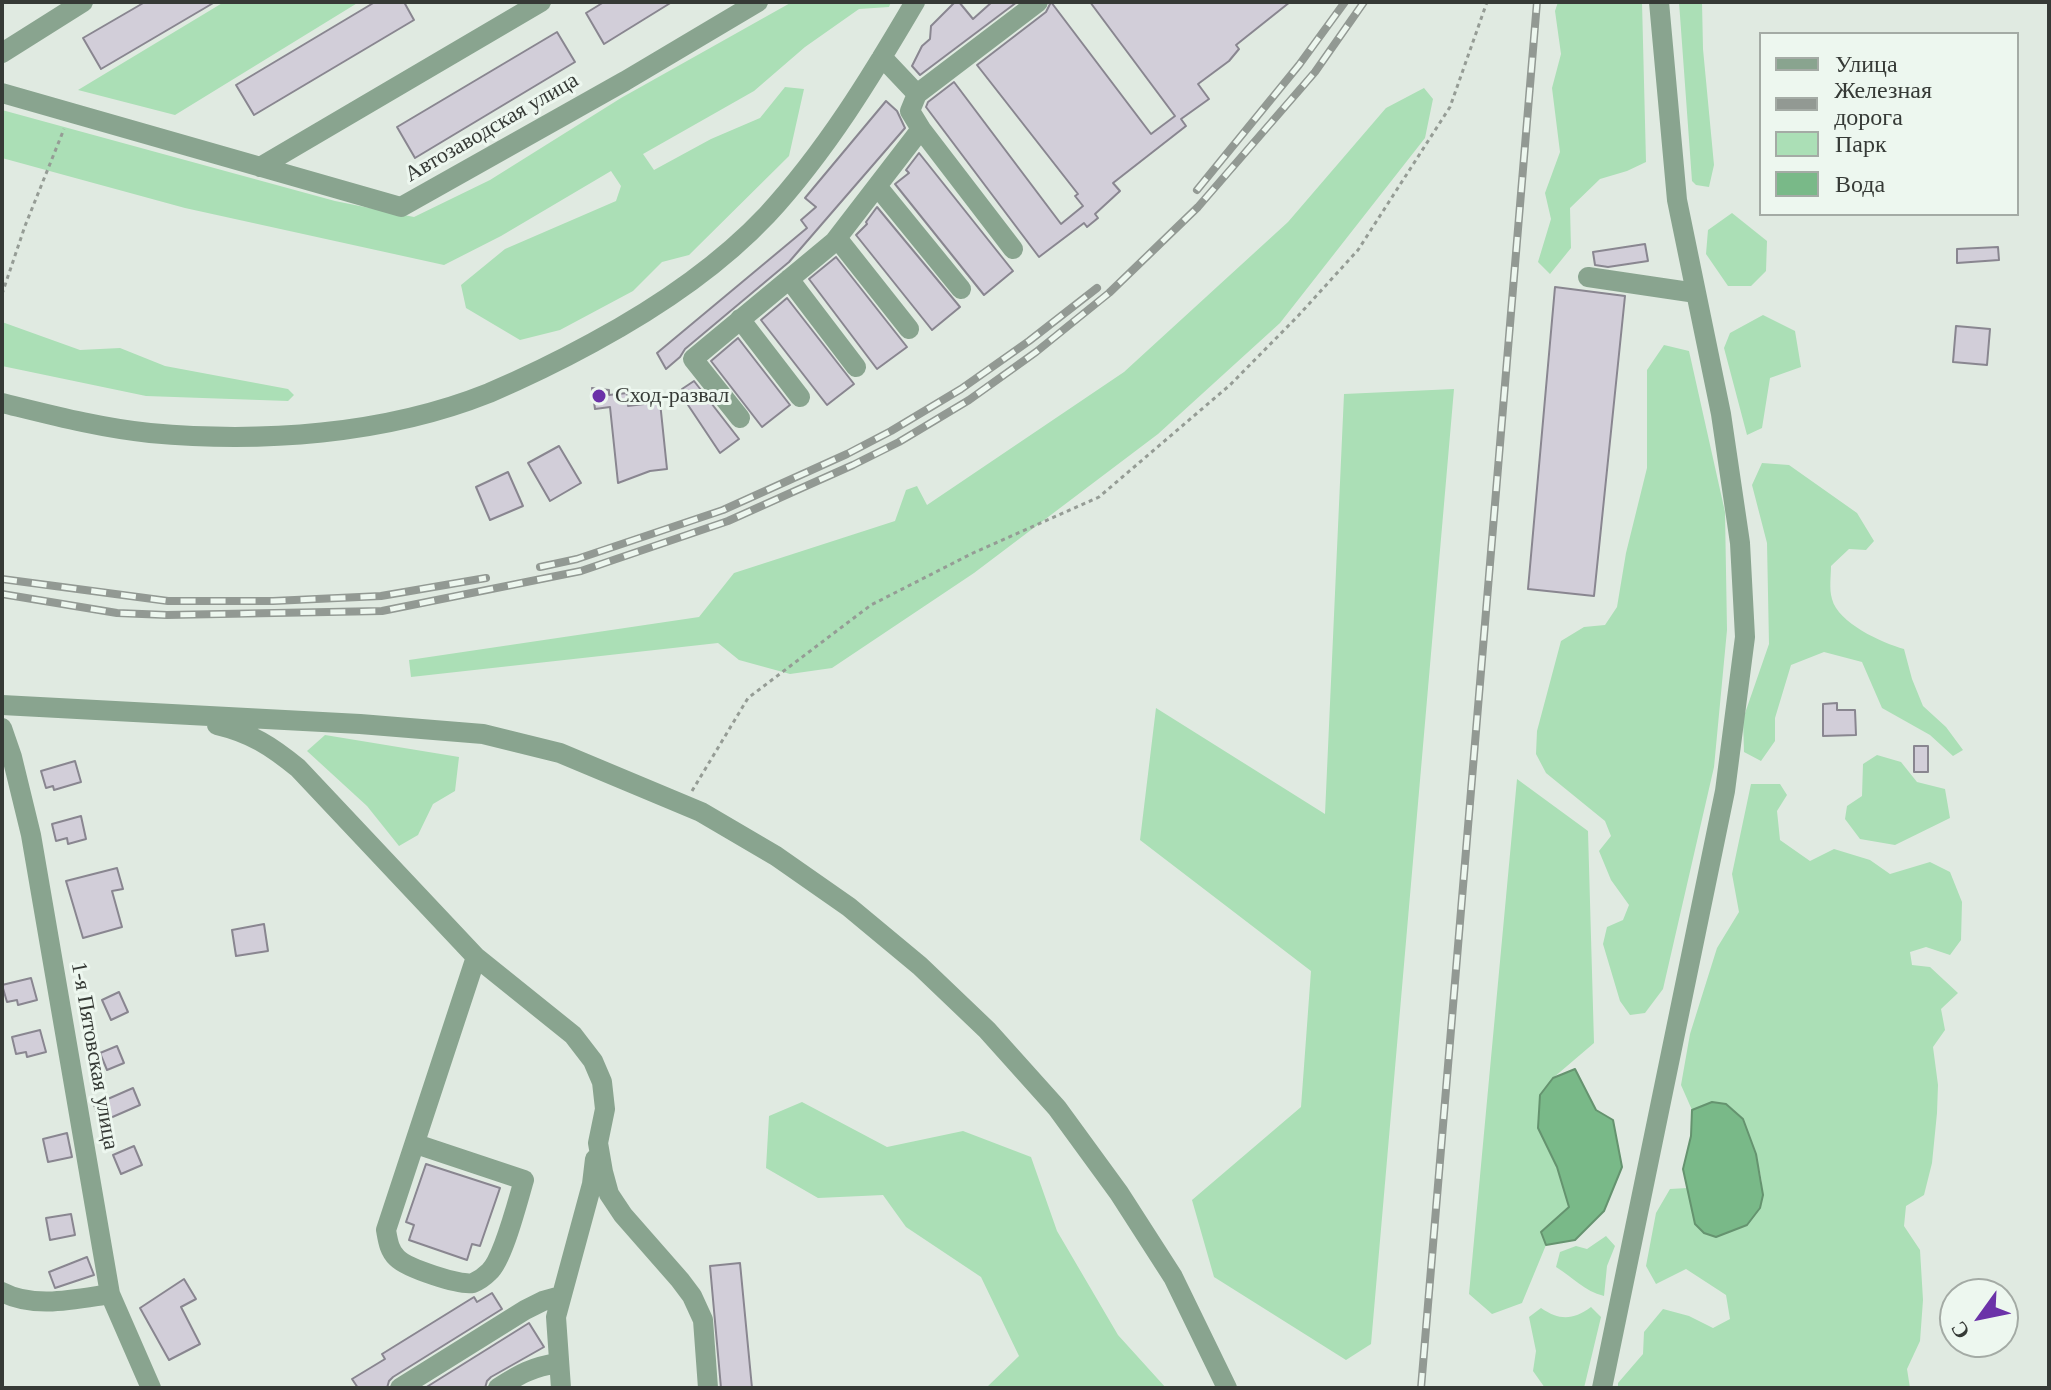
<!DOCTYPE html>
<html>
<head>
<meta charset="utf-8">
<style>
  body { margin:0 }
  #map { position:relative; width:2051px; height:1390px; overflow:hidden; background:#e0eae1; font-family:"Times New Roman",serif }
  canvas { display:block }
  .frame { position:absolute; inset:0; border:4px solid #363a36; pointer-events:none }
  .legend { position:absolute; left:1759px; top:32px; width:260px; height:184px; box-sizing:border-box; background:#edf7ef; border:2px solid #a4aba5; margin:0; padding:10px 14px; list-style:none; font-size:24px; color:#363a36 }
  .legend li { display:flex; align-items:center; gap:16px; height:40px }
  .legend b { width:40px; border:2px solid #a4aba5 }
  .north { position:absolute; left:1939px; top:1278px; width:80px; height:80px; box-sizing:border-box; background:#edf7ef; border:2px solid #a4aba5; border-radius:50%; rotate:237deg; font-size:22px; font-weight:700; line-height:32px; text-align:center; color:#363a36 }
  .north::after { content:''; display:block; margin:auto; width:28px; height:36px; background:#6b32a8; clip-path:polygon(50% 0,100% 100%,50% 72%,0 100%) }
</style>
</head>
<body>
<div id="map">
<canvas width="2051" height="1390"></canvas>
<div class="frame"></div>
<ul class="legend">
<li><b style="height:10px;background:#89a48f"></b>Улица</li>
<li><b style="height:10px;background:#929993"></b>Железная дорога</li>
<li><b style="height:22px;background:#abdfb6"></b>Парк</li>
<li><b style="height:22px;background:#79b988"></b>Вода</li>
</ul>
<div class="north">С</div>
</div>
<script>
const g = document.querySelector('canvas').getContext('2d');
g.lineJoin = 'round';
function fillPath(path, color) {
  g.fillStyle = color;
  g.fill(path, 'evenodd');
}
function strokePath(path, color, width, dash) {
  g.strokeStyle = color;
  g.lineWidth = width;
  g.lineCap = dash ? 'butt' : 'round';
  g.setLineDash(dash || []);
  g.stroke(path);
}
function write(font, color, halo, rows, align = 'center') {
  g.font = font + ' "Times New Roman",serif';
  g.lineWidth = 6;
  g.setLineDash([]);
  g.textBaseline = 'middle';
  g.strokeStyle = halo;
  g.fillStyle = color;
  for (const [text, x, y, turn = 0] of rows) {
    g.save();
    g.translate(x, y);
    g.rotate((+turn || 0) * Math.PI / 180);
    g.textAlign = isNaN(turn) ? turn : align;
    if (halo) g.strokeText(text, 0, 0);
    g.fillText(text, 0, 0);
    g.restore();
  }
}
fillPath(new Path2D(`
  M224,2H359L175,115L78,90Z
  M792,2H891L889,7L859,9L805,47L754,91L643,154L654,170L711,139L760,118L785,87L804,89L789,156L689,255L662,262L633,291L560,330L520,340L466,308L461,285L505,249L616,201L621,186L611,171L501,236L444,265L185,208L2,158V110L335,201L414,217L490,180L621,98Z
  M1558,2H1642L1646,162L1627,171L1600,179L1570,208L1571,248L1550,274L1538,262L1551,219L1545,193L1560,152L1552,88L1561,54L1555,11Z
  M1679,2H1702L1703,49L1714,165L1709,187L1696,185L1692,181Z
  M1424,88L1433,99L1425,138L1280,323L1158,434L974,573L832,668L790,674L739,660L718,643L411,677L409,660L699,617L734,573L895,521L906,490L917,486L927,505L1124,372L1288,222L1386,108Z
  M1732,213L1767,241L1766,271L1751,286H1728L1706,254L1708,230Z
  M1763,315L1795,331L1801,367L1770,378L1762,428L1747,435L1724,348L1730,333Z
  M2,322L80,350L120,348L165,366L288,389L294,395L288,401L146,396L2,366Z
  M1664,345L1689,351L1725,512L1727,630L1714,767L1663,989L1645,1013L1630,1015L1620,1001L1603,944L1607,927L1623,920L1629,905L1611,880L1599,851L1611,836L1605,821L1546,773L1536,754L1537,731L1561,641L1584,627L1605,625L1617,607L1626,553L1647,468V370Z
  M1454,389L1371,1344L1346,1360L1214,1277L1192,1200L1301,1107L1311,971L1140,840L1156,708L1325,814L1344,394Z
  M1762,463L1789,465L1857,513L1874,541L1866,550L1849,549L1831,566C1831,576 1829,589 1832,599C1838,623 1882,643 1904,649L1912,679L1923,706L1946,727L1963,750L1953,756L1930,735L1882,708L1862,662L1824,652L1791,665L1775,718V741L1761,761L1744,752L1743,719L1769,644L1767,543L1752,485Z
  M325,735L459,757L455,791L433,804L418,835L399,846L367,806L307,751Z
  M1877,755L1901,762L1917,782L1945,789L1950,818L1895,845L1860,839L1845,819L1847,806L1862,796L1863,764Z
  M1517,779L1588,831L1594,1043L1553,1078L1538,1128L1557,1167L1570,1207L1541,1232L1546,1245L1522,1303L1492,1314L1469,1294Z
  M1751,784H1780L1787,795L1777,811L1780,840L1810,861L1834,849L1870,860L1890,874L1930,862L1950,872L1962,902L1961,940L1950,955L1926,947L1910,952L1912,965L1930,967L1958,993L1941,1009L1945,1030L1933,1047L1938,1085L1937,1113L1932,1163L1924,1195L1906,1206L1904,1226L1920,1250L1923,1300L1920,1341L1907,1369L1910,1388H1618V1383L1643,1354L1644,1332L1663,1309L1689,1316L1713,1328L1730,1319L1726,1295L1686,1269L1656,1284L1646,1266L1656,1213L1670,1189L1687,1188L1695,1224L1760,1208C1770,1170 1745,1136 1726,1105L1712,1102L1692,1110L1681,1085L1690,1034L1717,948L1739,912L1732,874Z
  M802,1102L887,1147L963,1131L1031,1157L1057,1231L1118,1335L1166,1388H986L1019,1356L981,1277L906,1227L883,1195L818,1198L766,1168L769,1116Z
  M1606,1236L1615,1246L1607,1266L1604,1296C1584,1291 1574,1278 1556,1267L1560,1252L1576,1246L1587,1249Z
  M1591,1307L1601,1317L1584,1388H1545L1533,1371L1536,1351L1529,1317L1541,1308C1560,1321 1573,1320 1591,1307Z`), '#abdfb6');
const water = new Path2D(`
  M1575,1069L1596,1110L1613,1120L1622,1167L1604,1211L1575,1240L1546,1245L1541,1232L1569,1207L1557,1167L1538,1128L1540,1095L1553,1078Z
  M1712,1102L1726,1104L1743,1119L1756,1154L1763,1195L1760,1208L1747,1225L1716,1237L1704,1233L1695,1224L1683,1169L1691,1136L1692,1110Z`);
fillPath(water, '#79b988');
strokePath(water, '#65936f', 2);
const building = new Path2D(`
  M145,2H215L101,69L83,38Z
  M375,2H404L414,20L254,115L236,85Z
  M604,2H672L604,44L586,13Z
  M955,2H959L973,19L992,2H1017L920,75L912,66L922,46L930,39L931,26Z
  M1051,2L1151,134L1175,116L1090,2H1290L1236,45L1239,49L1229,61L1198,84L1209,99L1181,119L1186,126L1113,183L1120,191L1095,214L1098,218L1087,227L1084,223L1039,257L926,107L928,102L954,82L1061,224L1083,206L1075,196L1078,194L977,65L1046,12Z
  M557,32L575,62L415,158L397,127Z
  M886,101L897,111L905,128L789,262L685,349L680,357L666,369L657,353L807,228L801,220L816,207L805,198Z
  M919,153L1013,271L984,295L895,184L909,173L906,170Z
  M877,207L960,307L932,330L856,235L867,224L866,222Z
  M1645,244L1648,261L1608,267L1595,265L1593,252Z
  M1998,247L1999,260L1957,263V249Z
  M836,257L907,347L877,369L809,279Z
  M1555,287L1625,296L1594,596L1528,589Z
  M787,298L854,384L827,405L761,320Z
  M1956,326L1990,329L1987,365L1953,362Z
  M738,338L790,405L762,427L711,361Z
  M694,381L739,439L720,453L684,399L696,398L682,389Z
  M592,388L609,390V395L627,393L628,406L660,402L667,469L650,471L618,483L610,407L595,409Z
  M559,446L581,483L550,501L528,463Z
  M508,472L523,506L490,520L476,487Z
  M1837,703V710H1855L1856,735L1823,736V704Z
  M1914,746H1928V772H1914Z
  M75,761L81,782L54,790L53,786L46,788L41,771Z
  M81,816L86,839L68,844L67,838L56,841L52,824Z
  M117,868L123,889L112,891L122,927L83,938L66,881Z
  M264,924L268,951L236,956L232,930Z
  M31,978L37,1000L18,1005L17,1000L7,1002L2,985Z
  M119,992L128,1012L111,1020L102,1000Z
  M40,1030L46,1052L27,1057L26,1052L16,1054L12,1037Z
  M117,1046L124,1063L107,1070L100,1053Z
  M133,1088L140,1105L101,1122L94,1105Z
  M67,1133L72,1157L48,1162L43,1139Z
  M134,1146L142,1165L121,1174L113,1155Z
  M426,1164L500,1188L480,1246L472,1244L467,1260L409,1240L414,1225L406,1222Z
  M71,1214L75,1235L50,1240L46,1218Z
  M87,1257L94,1275L55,1288L49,1272Z
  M740,1263L752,1388H721L710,1266Z
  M184,1279L196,1299L181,1307L200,1344L169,1360L140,1308Z
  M492,1293L502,1309L393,1377L389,1381L387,1388H358L352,1379L385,1359L382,1354L474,1297L477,1302Z
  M529,1323L544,1347L491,1377L487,1381L485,1388H425Z`);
fillPath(building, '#d2ced9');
strokePath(building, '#898690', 2);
strokePath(new Path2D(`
  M2,294L25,226L64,129
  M692,791L748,698L871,605L973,553L1099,497L1230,385L1298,316L1358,250L1450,107L1487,2`), '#959c95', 3, [4, 4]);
strokePath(new Path2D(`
  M2,53L83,2
  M882,57L917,94L1038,2
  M2,93L401,207L625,81L758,2
  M921,129L1013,249
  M260,167L541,2
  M877,186L961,289
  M837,238L909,329
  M1588,277L1696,293
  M789,279L856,367
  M740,319L800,397
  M2,403C51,415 100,428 150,433C261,443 384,435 489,393C524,378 559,361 592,343C655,309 718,267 767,215C826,151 871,77 915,2
  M740,418L693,359L834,242L921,129L910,111L917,94
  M2,705L360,724L483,734L560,753L701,812L776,856L849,907L920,966L987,1030L1057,1108L1119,1193L1173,1277L1227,1388
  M217,725C251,733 271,746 298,768L476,957L573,1035L593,1061L602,1082L605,1109L598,1143L603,1172L609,1194L623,1215L680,1280L692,1296L703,1320L708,1388
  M2,728L12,757L31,835L110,1294L151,1388
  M416,1144L524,1180C518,1200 503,1260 489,1272C485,1276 478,1281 473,1283C460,1286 407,1268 397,1258C389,1250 388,1241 386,1230L476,957
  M2,1292C34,1309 76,1299 110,1294
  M400,1388L525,1310L543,1301L561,1296
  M498,1388C520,1374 532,1367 558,1363
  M561,1388L556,1317L592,1184L595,1159
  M1602,1388L1725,791L1745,637L1740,543L1721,414L1677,200L1659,2`), '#89a48f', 20);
const rail = new Path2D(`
  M1197,190L1299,65L1345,2
  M540,567L577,559L723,510L847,454L891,431L961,389L1029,341L1097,288
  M2,579L168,601H273L381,596L486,578
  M2,594L117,613L167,615L382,611L581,571L728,521L853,465L899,442L969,400L1036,352L1109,293L1198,207L1315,72L1364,2
  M1421,1388L1537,2`);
strokePath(rail, '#929993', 8);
strokePath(rail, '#edf7ef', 5, [15]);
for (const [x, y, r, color] of [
  [599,396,8,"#6b32a8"]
]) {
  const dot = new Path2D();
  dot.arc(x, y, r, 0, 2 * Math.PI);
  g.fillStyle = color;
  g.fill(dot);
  strokePath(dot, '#edf7ef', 3);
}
write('22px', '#363a36', '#edf7ef', [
  ["Автозаводская улица",492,128,-30],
  ["1-я Пятовская улица",94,1056,80]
]);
write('22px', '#363a36', '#edf7ef', [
  ["Сход-развал",615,396]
], 'left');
</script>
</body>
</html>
